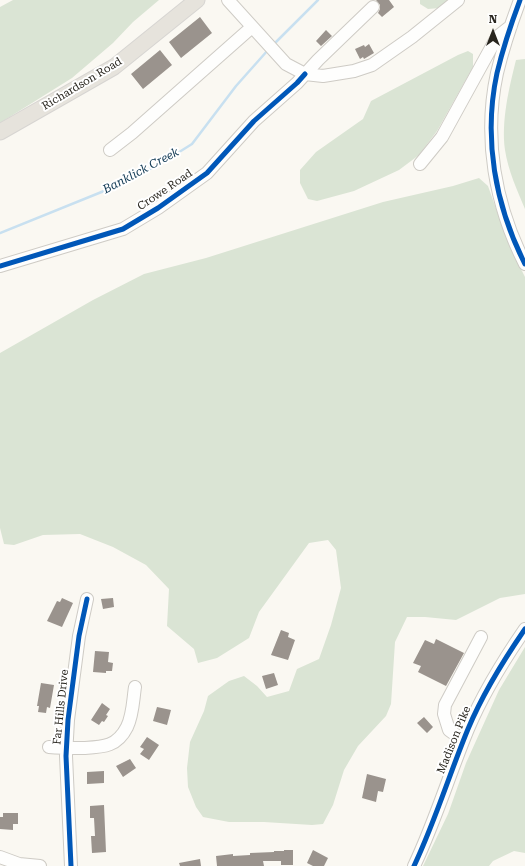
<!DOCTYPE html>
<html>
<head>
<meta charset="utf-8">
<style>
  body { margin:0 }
  #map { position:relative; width:525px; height:866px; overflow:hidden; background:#faf8f2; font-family:"Roboto Serif",serif }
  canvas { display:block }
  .north { position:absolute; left:473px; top:12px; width:40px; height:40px; -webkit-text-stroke:3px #fff; paint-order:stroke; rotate:0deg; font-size:11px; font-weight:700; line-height:16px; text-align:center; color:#29261f }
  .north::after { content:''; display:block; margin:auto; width:14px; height:18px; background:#29261f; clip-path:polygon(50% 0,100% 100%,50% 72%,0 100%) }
</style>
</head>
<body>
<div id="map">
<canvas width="525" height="866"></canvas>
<div class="north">N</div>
</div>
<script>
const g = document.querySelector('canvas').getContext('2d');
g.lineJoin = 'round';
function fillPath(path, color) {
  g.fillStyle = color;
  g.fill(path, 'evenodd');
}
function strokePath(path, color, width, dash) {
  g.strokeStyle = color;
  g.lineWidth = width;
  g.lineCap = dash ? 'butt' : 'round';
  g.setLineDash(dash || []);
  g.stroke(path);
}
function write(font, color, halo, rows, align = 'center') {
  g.font = font + ' "Roboto Serif",serif';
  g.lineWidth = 4;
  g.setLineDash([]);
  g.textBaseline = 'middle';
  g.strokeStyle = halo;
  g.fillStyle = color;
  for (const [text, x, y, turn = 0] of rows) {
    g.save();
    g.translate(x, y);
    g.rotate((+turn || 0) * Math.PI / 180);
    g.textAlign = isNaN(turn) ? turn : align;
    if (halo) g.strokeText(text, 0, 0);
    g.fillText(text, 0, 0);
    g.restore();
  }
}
fillPath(new Path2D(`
  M13,0H159L133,22L113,43L72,78L0,123V7Z
  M420,0H449L440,8L428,9L420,4Z
  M468,51L473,54V67L437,131L419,155L399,170L354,191L317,201L308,199L300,183V170L316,152L363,119L371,101L458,55Z
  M525,59V209C517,190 508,170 505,150C501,121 509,88 516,60Z
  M479,178L488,186L509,245L525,277V594L500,598L456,620L425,617H407L395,642L391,704L386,716L358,746L344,770L333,805L323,824L312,825L264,822H229L203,817L196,807L188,787L187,768L190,742L204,711L208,696L229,681L244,676L257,686L267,697L289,691L297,669L319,659L331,625L341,588L336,550L328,540L309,543L259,612L249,638L217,658L198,663L194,649L167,626L169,589L146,565L113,547L80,534L43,535L14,545L4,544L0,528V353L93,300L144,274L206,258L383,202L453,186Z
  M525,647V853L514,851L493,861L489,866H423L448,814L466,763L499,690Z`), '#dae4d4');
strokePath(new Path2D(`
  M273,45L318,0
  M0,233L104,191L160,164L192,144L236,86L268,50`), '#c8e0f0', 2.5);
fillPath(new Path2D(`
  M376,0H389L394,7L382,17L378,13L380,9V5Z
  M200,17L212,33L181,58L169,42Z
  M326,30L332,36L321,46L316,41Z
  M369,44L374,53L364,59L363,57L360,59L355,49L364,45L365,47Z
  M160,50L172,65L143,89L131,74Z
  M62,598L73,603L62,627L47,621L57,601L60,602Z
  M113,598L114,607L103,609L101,599Z
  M281,630L289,633L288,637L295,640L288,660L271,655Z
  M436,639L464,653L446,686L418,672L421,666L413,663L425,640L434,644Z
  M95,651L109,652L108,662L113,663L112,671H106V673L93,672Z
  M274,673L278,685L266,689L262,676Z
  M41,683L54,685L50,708L47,707L46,713L38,712L39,706H37Z
  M102,703L110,709L106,715L108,716L104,722L102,721L99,725L91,720Z
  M157,707L171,710L167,725L153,721Z
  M424,717L433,727L427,733L417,723Z
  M147,737L159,745L149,760L140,754L144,749L140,747Z
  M130,759L136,768L123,777L116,766Z
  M104,771V783L87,784V772Z
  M367,774L386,779L383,792L378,791L376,802L362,798Z
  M104,805L106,852L92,853L91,836H95L94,818H90V806Z
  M3,813H18V824H13V830L0,829V817H3Z
  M284,850H293V865H281V861H263L264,866H217L216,856L233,854V856L250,855V853L274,852V851H284Z
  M313,850L328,858L324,866H313L307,863Z
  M200,859L201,866H180L179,863Z`), '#9a938d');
const minor = new Path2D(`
  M228,0L286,64L305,74L323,76L354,71L372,65L412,37L458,0
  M520,0C511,24 503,48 497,73C483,138 495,205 525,264
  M110,150L132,133L252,27
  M420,164L442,137L497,37L511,26
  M0,266L123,229L158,208L207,173L254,121L297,83L318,60L373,7
  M463,740L449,730L444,714L445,705L481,637
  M49,747C60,748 71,748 83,748C103,747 117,747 127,727C133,715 133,700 135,687
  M0,857L19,864L40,866
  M71,866L66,756L68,720L79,636L87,599
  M414,866C435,822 449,775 468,729C483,693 503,661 525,629`);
const major = new Path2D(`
  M0,132L114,67L197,0`);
strokePath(minor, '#cecbc5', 14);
strokePath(major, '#d7d5d2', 17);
strokePath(minor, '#fefefd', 12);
strokePath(major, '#e6e3dc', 15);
strokePath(new Path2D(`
  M520,0C511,24 503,48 497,73C483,138 495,205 525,264
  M0,266L123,229L158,208L207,173L254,121L297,83L305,74
  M71,866L66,756L68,720L79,636L87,599
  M414,866C435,822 449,775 468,729C483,693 503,661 525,629`), '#0057b8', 5);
write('11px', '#29261f', '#fff', [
  ["Richardson Road",82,84,-31],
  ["Crowe Road",165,190,-34],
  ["Far Hills Drive",61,707,-84],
  ["Madison Pike",454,740,-68]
]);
write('italic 12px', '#0e3752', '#fff', [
  ["Banklick Creek",141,171,-28]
]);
</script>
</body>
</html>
